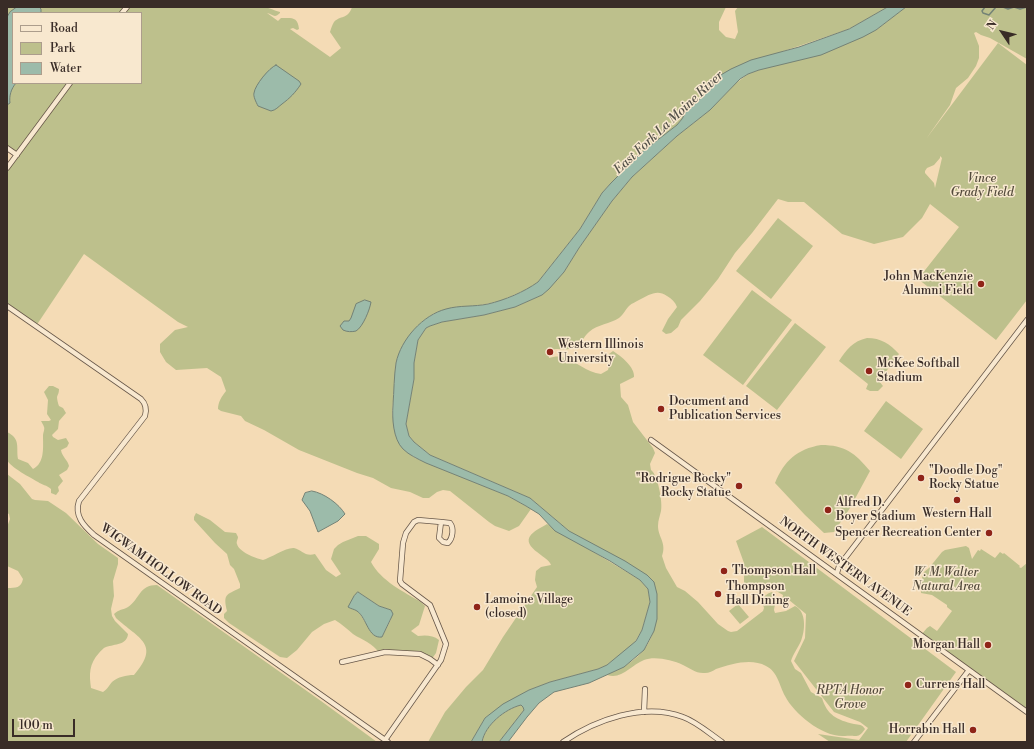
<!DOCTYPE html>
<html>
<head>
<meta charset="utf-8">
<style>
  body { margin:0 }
  #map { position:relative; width:1034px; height:749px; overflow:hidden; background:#f4dbb5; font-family:"Libre Bodoni",serif }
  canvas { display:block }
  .frame { position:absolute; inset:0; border:8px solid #392c27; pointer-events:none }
  .legend { position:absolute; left:12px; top:12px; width:130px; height:72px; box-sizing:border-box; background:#f8e8cf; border:1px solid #ac9d8c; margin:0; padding:5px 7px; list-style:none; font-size:12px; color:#392c27 }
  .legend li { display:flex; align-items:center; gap:8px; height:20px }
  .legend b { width:20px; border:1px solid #ac9d8c }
  .north { position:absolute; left:982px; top:12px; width:40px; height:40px; -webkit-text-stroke:3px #f8e8cf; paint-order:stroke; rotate:305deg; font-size:11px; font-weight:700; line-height:16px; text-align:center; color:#392c27 }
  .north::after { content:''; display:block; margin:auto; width:14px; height:18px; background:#392c27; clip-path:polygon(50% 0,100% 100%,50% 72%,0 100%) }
  .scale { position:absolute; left:12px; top:719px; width:63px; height:18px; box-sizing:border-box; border:2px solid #392c27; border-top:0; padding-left:5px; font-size:12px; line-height:14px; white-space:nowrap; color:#392c27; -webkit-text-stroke:3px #f8e8cf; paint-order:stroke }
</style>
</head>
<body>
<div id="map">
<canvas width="1034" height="749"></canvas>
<div class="frame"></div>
<ul class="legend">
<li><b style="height:5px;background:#f8e8cf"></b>Road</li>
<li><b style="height:11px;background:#bdc08c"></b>Park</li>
<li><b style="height:11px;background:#9cbbaa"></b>Water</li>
</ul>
<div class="north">N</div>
<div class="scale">100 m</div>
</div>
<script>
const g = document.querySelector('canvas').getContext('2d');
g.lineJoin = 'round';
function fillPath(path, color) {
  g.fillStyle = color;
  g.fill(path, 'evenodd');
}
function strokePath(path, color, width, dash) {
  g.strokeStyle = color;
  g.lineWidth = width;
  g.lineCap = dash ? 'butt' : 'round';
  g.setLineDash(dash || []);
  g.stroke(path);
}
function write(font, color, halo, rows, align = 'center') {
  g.font = font + ' "Libre Bodoni",serif';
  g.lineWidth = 3;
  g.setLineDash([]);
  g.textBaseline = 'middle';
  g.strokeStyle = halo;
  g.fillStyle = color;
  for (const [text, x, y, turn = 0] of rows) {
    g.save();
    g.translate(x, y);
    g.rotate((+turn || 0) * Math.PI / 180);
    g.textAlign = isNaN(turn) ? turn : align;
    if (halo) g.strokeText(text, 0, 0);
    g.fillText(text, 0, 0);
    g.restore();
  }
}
fillPath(new Path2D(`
  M7,7H258L260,8L261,7C268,7 273,10 280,12V13C274,19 273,14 267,13L278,21L281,18C291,18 298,16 299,29L297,30L293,28L290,29L330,57L341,48L330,32C331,29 332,25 334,22C340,15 348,20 352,7H726L719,22V30L726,37L735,39L738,32L735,11L738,7H888L849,29L784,51L710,88L700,99L688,108L682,119L677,125L642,152L611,183L602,193L580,229L538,282L530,288L500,301L472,307H457L433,314L423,321L410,336L401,349L396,363L392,414L403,449L415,458L508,496L531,509L519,526L509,531L495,526L489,522L450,491L443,490L437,492L429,498H423L410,492L391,488L373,478L357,473L299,450L264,430L245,421L241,416L221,411L218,409C218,402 222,396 226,391L221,377L207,368L176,370L166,362L160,352V344L175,330L188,327L178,322L84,254L36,326L7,306V168L17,155L7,148ZM13,13H141V83H13Z
  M906,7H1027V59L990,38L981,35L976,32L974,33L979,46V58L976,66L968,78L956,88L950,105L926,139L998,43L1027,65V300L996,340L918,279L959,227L930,204L922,218L903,237L874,244L842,234L804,202H788L778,199L752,233L735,253L718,279L700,301L681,320L678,327L671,333L666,334L662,331L668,319L677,307C675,302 672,299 667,296C657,289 649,295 639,300C636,302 632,303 629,306C625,310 624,314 619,318C610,324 598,324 589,332C583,337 582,344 575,347C564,352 560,347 551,350L549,353V358C553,357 557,356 562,357C575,360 587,373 601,374L608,370L610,362L609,354L613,351C621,356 635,367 634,377L620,384L621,397L628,405L633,422L653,448L655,453L650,464L651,470C658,475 663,503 661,511C660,516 658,520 658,526C658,537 667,543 662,556L666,568L677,587L685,591L698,602L718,624L728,631L731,632L737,631L763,611L764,608L762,601C764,596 766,594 772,592C779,599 775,602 774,610L775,613L786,611L795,606C807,612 805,631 801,641C798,648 793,654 791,661L795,669L801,673L811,692L822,698C827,715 837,720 854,724C859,725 862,724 865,729C858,739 857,735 845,736C824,738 794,714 785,696C779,685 778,672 766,666C751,658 732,664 716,669C713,671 709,673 705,673C696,674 690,668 683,665C672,660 655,656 644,660C631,665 622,680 607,675C627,666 646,655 653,632C656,624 654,593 654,582L569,531L530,498L430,455L414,442L409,436L406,424L414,379V363L418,340L426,328L430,326L442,322L484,315L515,307L542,295L564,272L579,248L612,201L632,177L677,136L710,110L735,84L748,74L759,70L876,30ZM940,156L942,158L935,188L934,183L925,173V171L927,168L934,165L940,158Z
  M778,218L813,246L771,299L736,271Z
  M752,290L792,320L743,385L703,355Z
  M795,323L826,347L777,410L746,386Z
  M867,338C881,338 890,344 899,354L879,381L883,386L878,391H870L866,389L868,384L839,361C846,350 853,341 867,338Z
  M49,386H53L59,389C59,393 58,394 57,397C57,399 58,404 59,406L63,408L66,413L59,421L58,429L52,435L53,437L58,440L66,438L69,443L67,447L61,450C62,457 68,460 69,466L67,470L59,475L63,481L58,487L59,491L56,495L51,493V489C47,485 42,485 38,482C31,478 10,467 7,460C5,454 7,439 7,432C21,439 16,447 18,459L28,463L33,469C45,463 43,447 43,436C43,433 45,429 44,427C43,424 42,423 41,421H49L51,420L47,414L48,400L44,392Z
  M886,401L923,429L901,459L864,431Z
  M821,445C845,445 855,453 870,471L850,508L834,532L824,533L805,515L775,483C784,461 797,449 821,445Z
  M7,474L20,484L32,499L35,500L48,501L66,513L98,544L118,558V564L113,581L114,596L111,609L112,616L115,621L128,634C127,645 115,644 106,647C103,648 101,651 99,653C89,664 89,674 91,688L103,692C108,689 109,685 112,682C118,677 126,675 134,675C161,644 139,639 116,618L114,614C119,609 123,610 128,607C140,599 139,585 157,585L321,701L377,742H7V588C16,588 21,588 23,579L18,571L7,566V527L10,519L9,514L7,513Z
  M196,513L210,520L225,532L236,533L238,537C238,539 236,542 237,544C239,552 255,558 263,560C270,558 287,547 294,548C302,550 305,557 315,554L326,570L336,577L341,574L331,559L334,549L338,545L343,542L358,536H366L379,544V549L371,562C381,581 404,592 421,602L425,606L419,625L411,631L418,636C425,635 433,635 439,640L436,653L431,660L425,656L379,653C373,643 362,640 353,634C347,629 342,624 335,620L324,624L312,632L297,650L287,658L280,657L229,623L224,618V614L227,611C223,594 226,595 240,588V584L234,569L230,565L227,554L215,543L194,520V517ZM358,592L379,606L391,610V619L382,637L369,628L358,611L355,610Z
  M547,524L640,580L648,589L650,602L642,630L633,645L607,665L598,669L550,682L529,690L485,718L471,742H428L445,712L466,687L483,670L503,637L537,587L535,580L536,571L541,567L551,565C549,556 516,546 534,532C537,529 543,527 547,524Z
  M762,527L956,672L906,742H830L818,734L859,740L868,728L860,722L834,712L794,661L805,638L806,614L789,600L787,606L781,605L783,595L771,588L744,583V563L736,541Z
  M966,546L969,548L972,559L978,550L980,551L981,549L995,558L1000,552L1003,554L1004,553L1020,566L1019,567L1021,568L1027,563V712L921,635L927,628L930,626L937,631L952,611L947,607V605L932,595L921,593L922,578L924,572L929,568L942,552L945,550Z
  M738,604L749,617L740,624L729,611Z
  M521,705L523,707L524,710L499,742H482C485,725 505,709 521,705Z`), '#bdc08c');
const water = new Path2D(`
  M17,7H39L41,9V13H13V83H16C11,89 9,96 10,103L7,105V17L10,12Z
  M888,7H906L876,30L863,37L821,55L759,70L748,74L740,79L710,110L677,136L632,177L612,201L579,248L564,272L549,289L542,295L515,307L484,315L442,322L430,326L426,328L418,340L414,363V379L406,424L409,436L414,442L430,455L530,498L569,531L625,561L647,575L654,582L657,594V619L654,631L644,650L624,667L589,683L554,692L539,703L527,717L508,742H499L524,710L523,707L521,705C505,709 485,725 482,742H471L485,718L503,704L529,690L550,682L598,669L607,665L636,641L642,630L650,602L648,589L640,580L610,561L555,531L539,514L526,506L508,496L426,463C418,459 409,455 403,449C393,439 392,418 393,405C394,391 394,376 396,363C401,339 423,315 446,309C460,305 474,307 488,304C505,300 524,292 538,282L580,229L602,193L611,183L642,152L677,125L682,119L688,108L700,99L719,76L731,69L751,60L799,47L849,29Z
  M276,65L299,81L301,84C295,93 290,98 282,104C278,107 276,110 271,111L258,106C256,102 253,96 254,93C255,85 269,68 276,65Z
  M365,300L371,302C370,309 363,327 356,331C352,332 347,332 343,330L340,326L344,321H349L351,318L356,304Z
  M312,491C324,493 339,504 345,514L338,521L318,532L310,511L302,500L305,493Z
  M358,592L379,606L391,610L393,614L382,637C368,639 367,618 357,611C354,609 351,609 348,607L354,596Z`);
fillPath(water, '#9cbbaa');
strokePath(water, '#748276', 1);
strokePath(new Path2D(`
  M985,7L982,11L983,13L989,15L996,7
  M1003,7L1008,9L1014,7
  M1014,7L1020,9L1027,7`), '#748276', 1.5);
const minor = new Path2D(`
  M122,13L127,7
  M7,148L17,155
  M7,168L70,83
  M7,306L141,399C146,404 147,409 145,416L79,501C74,516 84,526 94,535L388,742
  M651,440L1027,712
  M441,522L450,523C454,528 453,538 448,543L443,542L439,538Z
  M837,573L839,566L1027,320
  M342,662L385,652L420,654L430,659L438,665
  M644,712L645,689
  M385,740L441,660L446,644L430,605L402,584L400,581L403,543L406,533L414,522L418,520L441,522
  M563,742C595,720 644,702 683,717C697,722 710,734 722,742
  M914,742L969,670`);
strokePath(minor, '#68584a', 6);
strokePath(minor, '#f8e8cf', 4.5);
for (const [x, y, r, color] of [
  [981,284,4,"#8f2418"],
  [550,352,4,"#8f2418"],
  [869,371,4,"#8f2418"],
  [661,409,4,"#8f2418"],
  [921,478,4,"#8f2418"],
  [739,486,4,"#8f2418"],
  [957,500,4,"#8f2418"],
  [828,510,4,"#8f2418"],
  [989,533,4,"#8f2418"],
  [724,571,4,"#8f2418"],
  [718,594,4,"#8f2418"],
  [477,607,4,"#8f2418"],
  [988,645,4,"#8f2418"],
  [908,685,4,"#8f2418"],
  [973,730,4,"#8f2418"]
]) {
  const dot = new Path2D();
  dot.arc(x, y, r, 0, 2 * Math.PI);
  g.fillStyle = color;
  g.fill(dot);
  strokePath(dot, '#f8e8cf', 1.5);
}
write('italic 12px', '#534a3b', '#f8e8cf', [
  ["Vince",982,179],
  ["Grady Field",982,193],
  ["W. M. Walter",946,573],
  ["Natural Area",946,587],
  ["RPTA Honor",850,691],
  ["Grove",850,705]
]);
write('12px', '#392c27', '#f8e8cf', [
  ["John MacKenzie",973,277,"right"],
  ["Alumni Field",973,291,"right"],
  ["Western Illinois",558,345],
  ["University",558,359],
  ["McKee Softball",877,364],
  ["Stadium",877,378],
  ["Document and",669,402],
  ["Publication Services",669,416],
  ["\"Doodle Dog\"",929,471],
  ["Rocky Statue",929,485],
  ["\"Rodrigue Rocky\"",731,479,"right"],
  ["Rocky Statue",731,493,"right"],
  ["Alfred D.",836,503],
  ["Boyer Stadium",836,517],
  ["Western Hall",957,514,"center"],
  ["Spencer Recreation Center",981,533,"right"],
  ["Thompson Hall",732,571],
  ["Thompson",726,587],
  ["Hall Dining",726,601],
  ["Lamoine Village",485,600],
  ["(closed)",485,614],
  ["Morgan Hall",980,645,"right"],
  ["Currens Hall",916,685],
  ["Horrabin Hall",965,730,"right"]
], 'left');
write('12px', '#392c27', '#f8e8cf', [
  ["NORTH WESTERN AVENUE",845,567,36],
  ["WIGWAM HOLLOW ROAD",161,570,36]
]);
write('italic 13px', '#525048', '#f8e8cf', [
  ["East Fork La Moine River",669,123,-43]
]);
</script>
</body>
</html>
